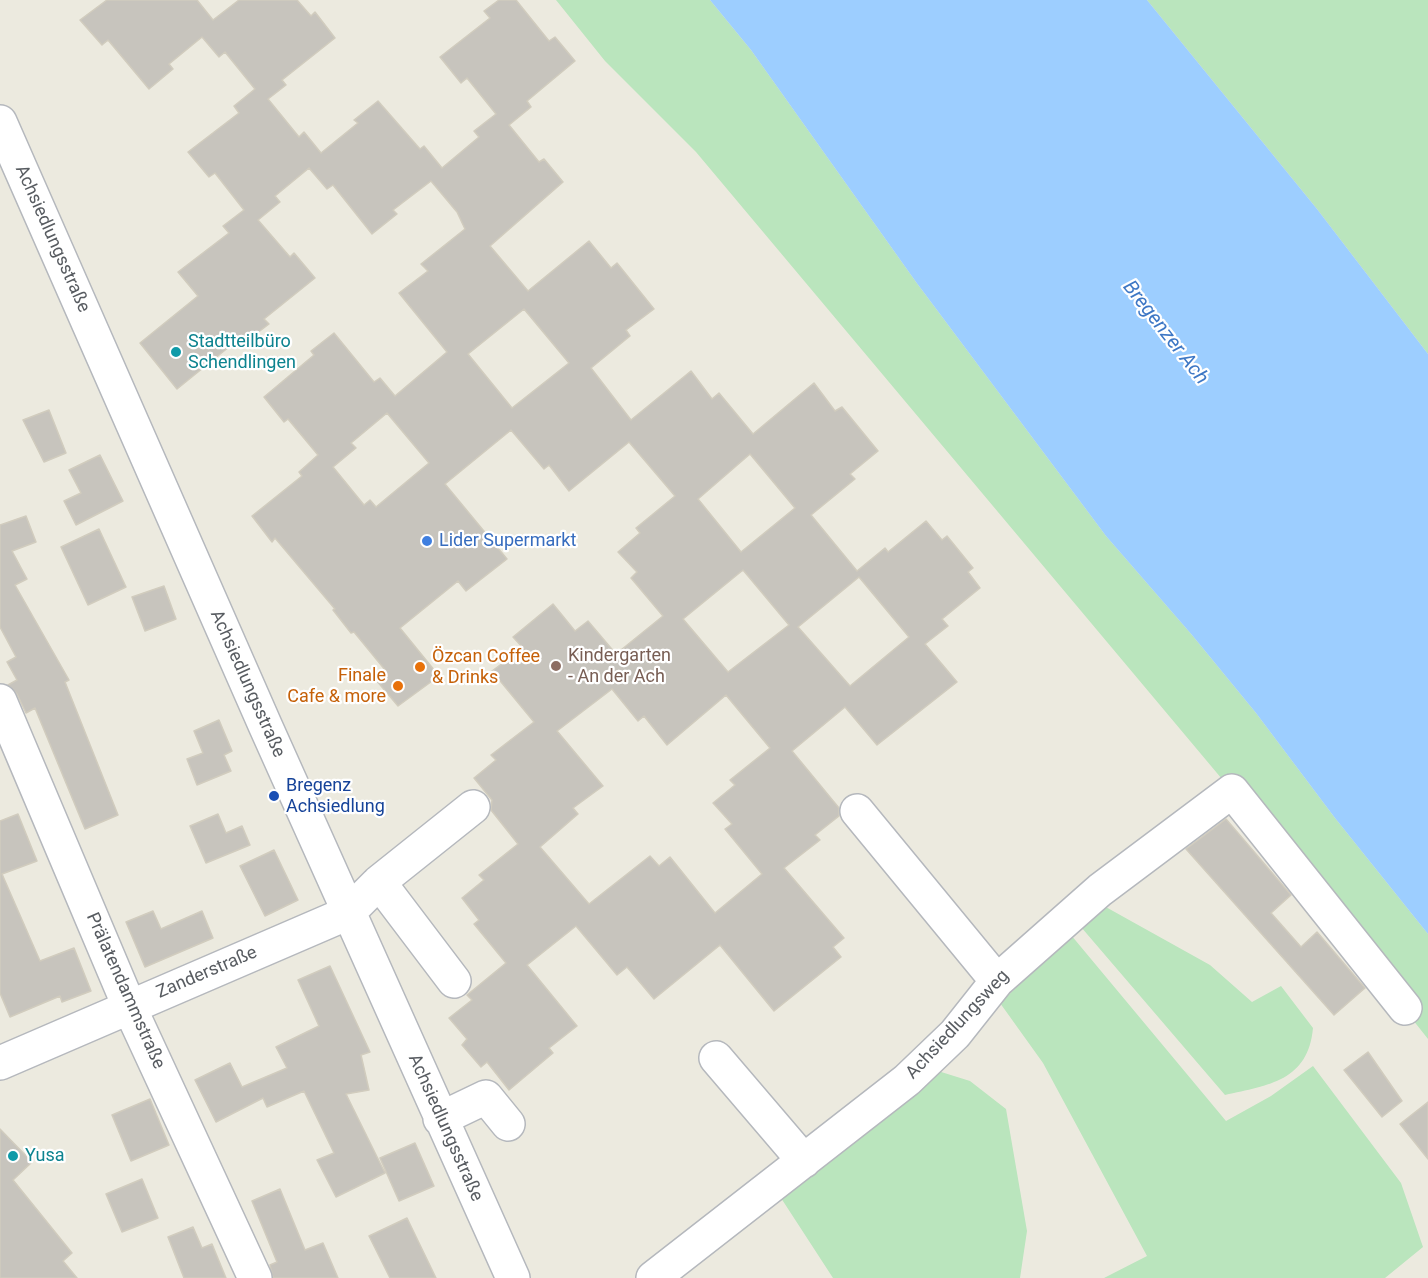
<!DOCTYPE html>
<html>
<head>
<meta charset="utf-8">
<style>
  body { margin:0 }
  canvas { display:block; background:#eceadf }
</style>
</head>
<body>
<canvas width="1428" height="1278"></canvas>
<script>
const g = document.querySelector('canvas').getContext('2d');
g.lineJoin = 'round';
function fillPath(path, color) {
  g.fillStyle = color;
  g.fill(path, 'evenodd');
}
function strokePath(path, color, width, dash) {
  g.strokeStyle = color;
  g.lineWidth = width;
  g.lineCap = dash ? 'butt' : 'round';
  g.setLineDash(dash || []);
  g.stroke(path);
}
function write(font, color, halo, rows, align = 'center') {
  g.font = font + ' Roboto,sans-serif';
  g.lineWidth = 4.5;
  g.setLineDash([]);
  g.textBaseline = 'middle';
  g.strokeStyle = halo;
  g.fillStyle = color;
  for (const [text, x, y, turn = 0] of rows) {
    g.save();
    g.translate(x, y);
    g.rotate((+turn || 0) * Math.PI / 180);
    g.textAlign = isNaN(turn) ? turn : align;
    if (halo) g.strokeText(text, 0, 0);
    g.fillText(text, 0, 0);
    g.restore();
  }
}
fillPath(new Path2D(`
  M556,0H710L751,50L916,282L1106,536L1192,635L1256,713L1335,818L1428,934V1039L1232,791L696,152L605,61Z
  M1147,0H1428V354L1317,209Z
  M1104,906L1210,965L1252,1002L1281,986L1313,1028C1308,1081 1269,1085 1225,1095L1081,927Z
  M1071,935L1226,1121L1271,1096L1313,1066L1401,1183L1423,1247L1385,1278H1104L1147,1256L1043,1063L1000,1003Z
  M938,1071L970,1081L1006,1109L1027,1231L1020,1278H833L781,1198Z`), '#bae5bd');
fillPath(new Path2D(`
  M710,0H1147L1317,209L1428,354V934L1335,818L1256,713L1192,635L1106,536L916,282L751,50Z`), '#9dceff');
const building = new Path2D(`
  M107,0H197L213,20L239,0H297L311,16L315,12L335,38L282,80L286,85L268,99L299,137L304,132L321,153L358,123L354,120L378,101L420,149L424,146L442,168L479,137L474,131L496,114L467,78L461,83L440,57L490,18L484,11L499,0H516L549,41L555,37L575,61L527,101L531,107L509,125L539,162L544,159L563,182L490,246L528,291L589,241L611,268L617,263L654,309L626,330L630,336L591,368L631,420L691,371L712,399L719,393L753,434L814,383L835,411L842,407L878,451L850,474L855,479L811,515L857,571L885,548L888,552L926,521L942,540L947,536L973,568L968,572L980,588L942,619L948,626L925,644L957,682L877,745L845,707L792,751L839,808V816L815,835L820,840L784,868L844,938L833,947L841,957L774,1011L720,945L654,999L627,967L617,975L576,926L527,965L577,1026L549,1048L553,1053L509,1090L487,1062L481,1067L462,1045L467,1039L449,1018L472,1000L467,995L506,963L474,924L479,920L462,898L484,880L479,875L518,844L491,810L492,800L474,778L496,760L491,755L534,722L492,671L523,648L513,637L553,604L575,631L588,621L616,654L663,616L631,578L637,572L618,552L640,533L636,528L675,496L629,442L569,491L549,465L544,469L511,430L445,484L507,559L466,591L458,581L400,628L439,676L398,706L376,680L386,671L354,632L351,633L333,610L335,609L275,538L272,542L252,516L302,476L299,472L318,455L288,419L284,422L264,397L314,355L311,351L334,333L374,382L380,378L395,396L447,352L399,293L428,271L421,264L465,229L457,212L431,181L393,210L397,214L372,234L333,185L327,189L309,168L275,196L280,202L258,220L290,257L294,253L315,278L264,319L269,324L244,343L240,338L177,389L140,343L198,296L178,272L229,233L223,226L244,210L215,173L209,177L188,152L239,113L234,106L255,89L225,52L219,57L202,37L169,64L173,69L149,89L108,40L102,45L80,20ZM524,309L569,363L512,408L468,354ZM387,413L429,463L376,507L370,500L364,505L333,467L356,448L351,443ZM750,454L795,508L741,552L698,499ZM743,570L789,625L728,672L683,619ZM859,577L909,637L850,686L798,627ZM612,689L638,721L644,716L667,745L726,695L770,748L730,780L735,785L713,803L732,824L725,829L762,874L715,913L670,857L659,866L650,856L589,904L540,847L578,814L573,808L603,786L557,731Z
  M49,410L66,453L44,462L23,420Z
  M100,455L123,501L76,525L64,501L81,493L69,470Z
  M26,516L36,542L12,551L27,579L15,585L69,680L65,682L118,815L85,829L35,708L26,713L17,694L8,685L17,680L7,662L16,657L0,627V525Z
  M99,529L126,587L88,605L61,547Z
  M164,586L176,619L145,631L132,597Z
  M219,720L232,751L224,755L231,771L197,785L187,759L203,753L194,731Z
  M18,814L37,861L2,874L40,961L74,948L91,991L62,1002L60,996L10,1017L0,993V821Z
  M218,814L226,833L242,826L250,845L206,863L190,826Z
  M1226,819L1291,895L1271,913L1301,947L1317,932L1365,988L1334,1015L1186,849Z
  M274,850L298,900L265,916L240,866Z
  M153,911L161,929L202,911L213,938L145,967L126,922Z
  M330,966L370,1052L361,1055L369,1090L346,1094L385,1173L336,1197L317,1160L334,1153L304,1091L267,1107L263,1098L216,1122L195,1080L230,1063L242,1087L287,1068L276,1047L319,1026L298,980Z
  M1368,1052L1402,1101L1382,1117L1344,1070Z
  M150,1099L169,1145L131,1161L112,1115Z
  M1428,1102V1159L1400,1124Z
  M0,1129L32,1162L13,1180L72,1253L63,1261L77,1278H0Z
  M415,1143L434,1186L399,1201L380,1158Z
  M142,1179L158,1218L122,1232L106,1194Z
  M280,1189L305,1250L323,1243L338,1278H273L270,1265L277,1262L252,1201Z
  M407,1218L436,1278H390L369,1236Z
  M193,1227L202,1248L212,1244L226,1278H184L168,1237Z`);
fillPath(building, '#c7c4bd');
strokePath(building, '#d1ccbe', 1.5);
const minor = new Path2D(`
  M0,122L265,725L513,1278
  M0,701L129,1006L255,1278
  M857,811L997,981
  M379,882L454,981
  M716,1058L804,1161
  M0,1063L348,913L379,882L473,807
  M440,1119L486,1097L508,1124
  M653,1278L907,1080L955,1034L997,981L1100,890L1232,791L1405,1008`);
strokePath(minor, '#b5b8bd', 36);
strokePath(minor, '#fff', 33);
for (const [x, y, r, color] of [
  [176,352,6,"#0f9aa8"],
  [427,541,6,"#3f7fe0"],
  [556,666,6,"#8d6e63"],
  [420,667,6,"#e8710a"],
  [398,686,6,"#e8710a"],
  [274,796,6,"#1a4fb4"],
  [13,1156,6,"#0f9aa8"]
]) {
  const dot = new Path2D();
  dot.arc(x, y, r, 0, 2 * Math.PI);
  g.fillStyle = color;
  g.fill(dot);
  strokePath(dot, '#fff', 2);
}
write('18px', '#585c61', '#fff', [
  ["Achsiedlungsstraße",52,239,66],
  ["Achsiedlungsstraße",247,684,66],
  ["Zanderstraße",207,973,-23],
  ["Prälatendammstraße",125,991,66],
  ["Achsiedlungsweg",958,1025,-47],
  ["Achsiedlungsstraße",445,1128,66]
]);
write('18px', '#0d838f', '#fff', [
  ["Stadtteilbüro",188,342],
  ["Schendlingen",188,363],
  ["Yusa",25,1156]
], 'left');
write('18px', '#366cbe', '#fff', [
  ["Lider Supermarkt",439,541]
], 'left');
write('18px', '#785e54', '#fff', [
  ["Kindergarten",568,656],
  ["- An der Ach",568,677]
], 'left');
write('18px', '#c56008', '#fff', [
  ["Özcan Coffee",432,657],
  ["& Drinks",432,678],
  ["Finale",386,676,"right"],
  ["Cafe & more",386,697,"right"]
], 'left');
write('18px', '#164399', '#fff', [
  ["Bregenz",286,786],
  ["Achsiedlung",286,807]
], 'left');
write('italic 20px', '#3d77c5', '#fff', [
  ["Bregenzer Ach",1165,333,52]
]);
</script>
</body>
</html>
